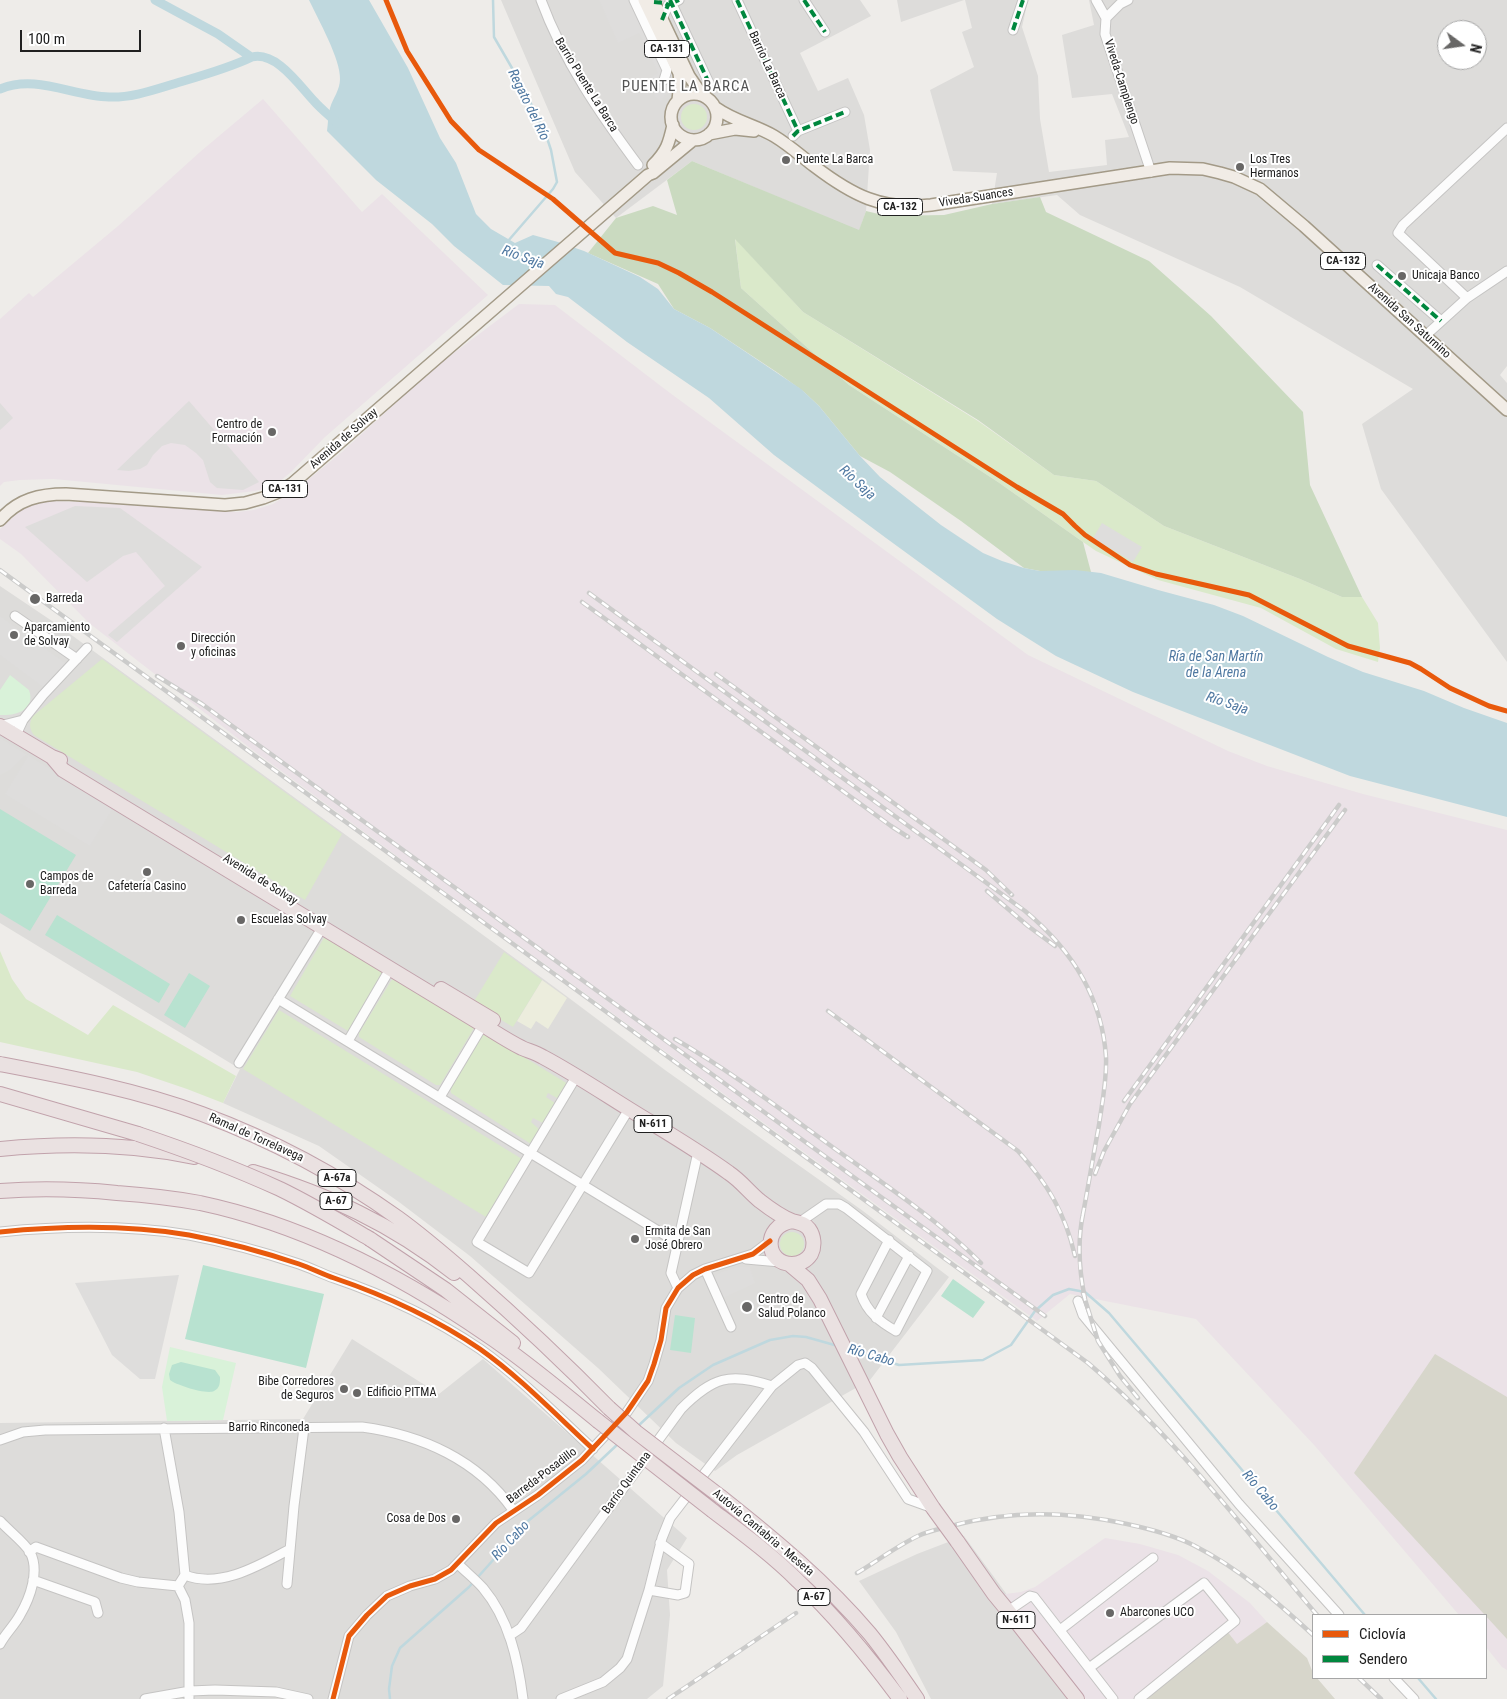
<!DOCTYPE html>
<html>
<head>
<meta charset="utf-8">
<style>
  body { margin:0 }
  #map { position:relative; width:1507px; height:1699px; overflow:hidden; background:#eeece9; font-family:"Roboto Condensed",sans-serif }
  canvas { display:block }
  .legend { position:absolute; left:1312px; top:1614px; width:175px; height:65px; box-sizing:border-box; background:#fff; border:1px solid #a6a6a6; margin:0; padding:6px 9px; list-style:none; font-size:15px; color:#202020 }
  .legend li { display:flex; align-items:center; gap:10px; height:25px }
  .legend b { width:25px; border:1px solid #a6a6a6 }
  .north { position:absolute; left:1437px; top:20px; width:50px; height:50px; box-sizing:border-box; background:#fff; border:1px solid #a6a6a6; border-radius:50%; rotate:104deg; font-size:14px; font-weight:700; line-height:20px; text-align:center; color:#202020 }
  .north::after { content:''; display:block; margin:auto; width:18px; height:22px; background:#686766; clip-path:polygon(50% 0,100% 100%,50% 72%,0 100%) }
  .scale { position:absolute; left:20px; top:30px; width:121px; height:22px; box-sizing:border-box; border:2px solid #202020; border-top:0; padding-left:6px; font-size:15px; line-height:18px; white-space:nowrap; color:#202020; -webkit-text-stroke:4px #fff; paint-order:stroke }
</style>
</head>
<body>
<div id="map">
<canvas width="1507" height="1699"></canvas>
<ul class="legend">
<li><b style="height:6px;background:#e8590c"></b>Ciclovía</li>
<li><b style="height:6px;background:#00873e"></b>Sendero</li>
</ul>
<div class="north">N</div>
<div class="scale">100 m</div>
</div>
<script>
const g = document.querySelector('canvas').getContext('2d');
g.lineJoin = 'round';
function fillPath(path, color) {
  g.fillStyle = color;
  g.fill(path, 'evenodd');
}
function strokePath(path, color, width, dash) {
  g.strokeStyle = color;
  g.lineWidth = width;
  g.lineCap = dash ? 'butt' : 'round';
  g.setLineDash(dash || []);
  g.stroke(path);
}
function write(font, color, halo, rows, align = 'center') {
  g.font = font + ' "Roboto Condensed",sans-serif';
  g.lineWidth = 4;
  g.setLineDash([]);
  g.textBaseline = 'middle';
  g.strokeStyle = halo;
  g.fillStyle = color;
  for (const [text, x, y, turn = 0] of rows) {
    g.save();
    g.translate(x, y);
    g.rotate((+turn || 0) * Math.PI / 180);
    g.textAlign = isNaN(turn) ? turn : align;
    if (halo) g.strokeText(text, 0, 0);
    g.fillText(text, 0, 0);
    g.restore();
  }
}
fillPath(new Path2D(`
  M501,0H860L871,16L800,53L818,91L848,78L864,115L870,150L866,211L859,231L692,161L616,218L575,172Z
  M897,0H964L901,22Z
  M965,0H1028L1022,27L1038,76L1040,119L1049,172L1107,165L1105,140L1129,137L1112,94L1072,98L1062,35L1094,25L1089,0H1507V366L1500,375L1507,383V662L1381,489L1362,424L1413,389L1240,287L1080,215L1057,195L992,204L997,173L953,171L930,90L974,67L962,32L972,28ZM1447,30H1477V60H1447Z
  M0,586L55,623L553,986L665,1070L863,1211L949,1277L870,1380L737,1455L715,1471L676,1443L598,1368L470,1256L399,1202L319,1146L223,1103L240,1069L0,923Z
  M352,1339L439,1394L483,1359L687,1538L667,1570L670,1615L663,1686L647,1699H0V1423L303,1419Z
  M964,1536L1059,1666L1085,1699H931L896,1632L859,1581L917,1554Z`), '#dddcda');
fillPath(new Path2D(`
  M263,99L362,212L382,194L488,295L325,437L291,472L279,482L268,488L255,491L222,495L54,479L20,480L4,482L0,486V319L29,293L33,297L118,226L200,152Z
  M519,304L555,305L670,393L1028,655L1228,751L1267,766L1363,794L1507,830V1670L1502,1667L1486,1647V1615H1459L1315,1446L1196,1319L1070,1294L1037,1321L473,912L254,751L89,623L21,554L0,539V529L19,512L32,504L47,501L84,502L237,512L254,510L273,504L298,488L342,452L434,368Z
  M1105,1538L1140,1544L1178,1555L1208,1571L1250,1603L1267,1622L1237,1645L1227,1631L1141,1699H1086L1005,1594L1021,1592L1035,1587Z`), '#ebe2e7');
fillPath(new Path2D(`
  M1435,1354L1507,1397V1639L1354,1473Z
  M1267,1622L1307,1658L1313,1673V1678H1317L1335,1699H1141L1227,1631L1237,1644Z`), '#d7d6cb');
fillPath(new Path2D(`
  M542,980L567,998L548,1029L536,1021L531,1029L517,1021Z`), '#eceddd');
fillPath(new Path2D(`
  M681 117a13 13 0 1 1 26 0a13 13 0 1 1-26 0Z
  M735,238L803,312L978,421L1054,475L1096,481L1164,526L1300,579L1342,597H1362L1378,623L1380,648L1378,662L1336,649L1261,608L1158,580L1096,551L1083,542L998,482L849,385L741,288Z
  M102,659L342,834L305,900L34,735C29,729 29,722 33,716Z
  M325,936L384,971L348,1031L290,996Z
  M0,951L12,979L26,999L88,1035L113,1005L236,1076L223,1103L187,1089L137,1072L0,1042Z
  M504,952L542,980L513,1027L473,1003Z
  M393,979L474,1028L440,1085H436L359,1037V1033L391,981Z
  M279,1010L522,1159L486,1217L243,1069Z
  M486,1034L568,1084L560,1097L557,1098L548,1093L546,1097L555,1103L543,1123L533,1118L531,1122L540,1130L531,1144L451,1093L450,1087L483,1035Z
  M780 1244a12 12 0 1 1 24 0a12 12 0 1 1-24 0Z`), '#dae9ca');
fillPath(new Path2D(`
  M692,161L859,230L866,211L887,216L944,215L992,204L1040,197L1046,212L1149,261L1211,316L1303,412L1310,485L1362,597H1342L1300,579L1164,526L1096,481L1054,475L978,420L803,312L735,239L741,288L849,385L998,482L1083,542L1091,572L1040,571L1024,568L961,521L890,472L860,456L819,406L804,392L778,373L710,328L674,309L658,284L588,253L616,218L653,206L677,215L667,180Z`), '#cadac0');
fillPath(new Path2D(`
  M10,675L29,690C36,710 16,716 0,715V690Z
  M170,1347L236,1363L223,1420L167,1421L162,1387Z`), '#d9f2d9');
fillPath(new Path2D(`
  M0,809L76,855L30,931L0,913Z
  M57,915L170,984L159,1003L45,935Z
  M189,973L210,986L185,1028L164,1015Z
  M203,1265L324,1294L306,1368L185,1339Z
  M953,1279L985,1302L973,1318L941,1296Z
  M675,1315L695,1318L691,1353L670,1350Z
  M181,1362L215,1370L220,1377C220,1383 220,1388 214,1391C207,1395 176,1385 170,1380L169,1374L172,1365Z`), '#b8e2d0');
fillPath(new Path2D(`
  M599,0H638L669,67L671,79L670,87L661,102L655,97L652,86L651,77L658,73L639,33L618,43Z
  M189,401L259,482L243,490L217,488L210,482L203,460L196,453L185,445L171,443L162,446L153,455L147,465L140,469L129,471L117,470Z
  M0,403L13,418L0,430Z
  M75,506L120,508L202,567L117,642L108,635L165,586L136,552L123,556L87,582L25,527Z
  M1102,523L1142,547L1133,562L1093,538Z
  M0,616L68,665L43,687L0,655Z
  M0,738L113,808L90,846L5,794L28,756L26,755L10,770L0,775Z
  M739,1267H750L755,1283L723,1298L714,1277L721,1272Z
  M179,1275L155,1379H140L112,1355L75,1283Z`), '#dedddc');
fillPath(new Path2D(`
  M309,0H369L408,68L440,138L456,163L476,214L491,229L515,243L533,235L558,242L584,251L640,277L658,289L674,309L710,328L801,389L819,406L860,456L880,477L941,525L983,553L1002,561L1024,568L1040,571L1075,570L1101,573L1158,590L1214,605L1243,616L1328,657L1363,672L1424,691L1464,708L1507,723V817L1350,776L1133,692L1056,656L997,619L886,538L774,455L709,398L627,342L568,297L556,294L549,286L503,285L454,246L432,224L376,180L327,131C328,124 328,115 330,108C333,98 340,90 340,79C341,60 318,19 309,0Z`), '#bfd8de');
strokePath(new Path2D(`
  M493,0L494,37L523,87L546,135L551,150L557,182L553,189L508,241
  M851,1350L899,1365L983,1360L1011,1345L1035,1311L1053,1295L1069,1289L1085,1292L1109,1313L1365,1615
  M638,1426L679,1388L713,1365L770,1340L793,1336L806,1337L838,1346
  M1418,1678L1436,1699
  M390,1699L389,1689L392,1666L400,1648L469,1587L528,1521L586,1474L619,1443`), '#bfd8de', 2.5);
strokePath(new Path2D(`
  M155,0L218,34L251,57
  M0,89C36,74 72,96 109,97C133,98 156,89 180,82C204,75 229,68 252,57C276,51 299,85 314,101C321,109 330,116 337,123`), '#bfd8de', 9);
const minor = new Path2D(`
  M541,0C563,60 600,114 638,165
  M634,0L667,70L664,80
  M670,0L709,83
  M737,0L798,131
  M804,0L825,32
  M1096,0L1106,18
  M1128,0L1120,4L1106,18L1105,34L1151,172
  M662,20L668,5L679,0
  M1013,30L1023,0
  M793,136L798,131L845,112
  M1377,265L1441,321
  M1467,298L1398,233L1403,225L1507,128
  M1425,336L1467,298L1507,271
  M15,616L77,659
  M0,726L23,720
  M16,735L23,720L43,695L87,648
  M278,999L678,1243
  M348,1041L390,969
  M239,1063L322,928
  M576,1077L477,1242L529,1273L629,1109
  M440,1097L483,1025
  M800,1222L826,1204H839L846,1208L927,1271L896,1331C880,1322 867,1312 861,1294L889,1240
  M0,1232C61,1226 129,1225 189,1235C226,1242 263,1252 299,1264C311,1268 322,1274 334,1278C387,1296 433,1317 480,1349C521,1378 556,1415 593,1449
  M746,1259L780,1262
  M705,1269L731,1327
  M678,1288L671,1273L698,1152
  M1078,1301L1083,1315L1239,1504L1339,1615
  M876,1318L909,1256
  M164,1428L179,1512L185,1575L178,1586
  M0,1440L23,1432L45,1430L362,1427C422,1435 478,1460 513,1510
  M0,1521C8,1530 24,1542 30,1552C40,1571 30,1598 20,1615C14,1626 5,1634 0,1644
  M29,1552L36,1547L121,1578L138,1582L178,1586
  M458,1564C466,1572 475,1579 483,1588C509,1619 518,1660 523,1699
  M185,1575C220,1589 260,1565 290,1549
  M33,1580L95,1602L98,1613
  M287,1584L294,1506L304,1428
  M178,1586L185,1600L189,1623V1699
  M649,1590L678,1595L685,1593L689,1564L660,1543
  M1008,1611L1030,1596L1034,1597L1113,1699
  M1060,1630L1153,1558
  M509,1636L521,1628L681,1409C713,1377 729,1372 772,1386
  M1089,1668L1204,1583L1235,1621L1139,1699
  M1394,1678L1414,1699
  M145,1699L190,1691L215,1690L276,1692L308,1699
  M333,1699L349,1636L367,1615L387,1596L410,1586L435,1579L451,1570L496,1523L538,1495L582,1460L627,1412L648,1381L654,1364L661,1340L666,1308L678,1288L693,1275L705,1269L753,1254L770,1241
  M561,1699L603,1682L620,1668L627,1659L649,1590L662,1538L670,1518L772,1386L798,1365L805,1363L812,1368L864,1432L908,1499L933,1508`);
const major = new Path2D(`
  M644,0L679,73L680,82L678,100
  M653,0L689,76L702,95
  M671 117a23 23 0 1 1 46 0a23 23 0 1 1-46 0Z
  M716,108C734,121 755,125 774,136C789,145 801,156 814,166C852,195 882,211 931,205L1170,168L1203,169L1220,173L1234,177L1260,189L1304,226L1507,410
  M709,134L735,129L754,131
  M653,165C667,151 669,143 673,125
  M0,520C18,499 40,494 66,494L225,505L245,503L263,498L281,491L293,483L648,175L653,173L693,140`);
const highway = new Path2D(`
  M0,726L52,757L60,760
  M52,757L63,770L483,1025C496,1033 508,1041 522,1048C529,1051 536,1053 543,1057C575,1074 606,1095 637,1114C668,1133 700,1152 729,1173C741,1181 749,1192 760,1201C769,1208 782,1217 792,1221C799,1223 804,1223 809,1229C814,1236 815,1246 811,1254C807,1260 800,1264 792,1264C765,1264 762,1226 792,1221
  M441,989L493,1020
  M0,1064C68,1077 137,1090 202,1114C272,1140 338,1175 398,1218C423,1236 446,1256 469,1276C517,1318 564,1362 609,1408
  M0,1094L138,1134
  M0,1149C63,1143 132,1144 194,1157
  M253,1172C329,1195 392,1224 454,1273
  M0,1191C39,1188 78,1189 117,1193C145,1195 173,1198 200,1203C304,1225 400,1275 487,1335C526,1361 562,1392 598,1421
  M370,1239L446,1290L513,1343
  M789,1264L808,1280L820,1299L887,1434L900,1457L933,1508
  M721,1497C774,1539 826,1582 870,1634C887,1655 902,1677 917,1699
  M713,1511C742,1533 772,1555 798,1581C836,1617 869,1657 900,1699
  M957,1541L994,1594L1008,1611L1077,1699`);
strokePath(minor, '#c5c4c3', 11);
strokePath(major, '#a39a87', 14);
strokePath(highway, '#c1a2ab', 16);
strokePath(minor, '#fcfcfc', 9);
strokePath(major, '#f1ece6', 11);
strokePath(highway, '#eae1e1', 14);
const rail = new Path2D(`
  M0,570L1088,1363C1175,1437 1244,1529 1317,1615
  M589,593L1025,911C1071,949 1102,996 1106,1057C1107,1080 1102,1103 1099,1125C1093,1157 1088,1188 1082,1219
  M582,602L891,826L908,837
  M716,674L986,870L1012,895
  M157,676L202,704L1045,1316
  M987,891L1028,926L1055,946
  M828,1011L1018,1151C1048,1184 1065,1213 1075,1256
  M675,1039C732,1072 784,1112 838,1151C887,1186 938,1220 981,1263
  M1124,1101L1339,805
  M1095,1174L1104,1151L1130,1104L1345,810
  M1083,1214C1077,1243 1079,1270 1085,1299
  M1083,1293L1098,1341L1120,1376L1138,1398
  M857,1573C877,1561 897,1546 918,1536C928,1531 940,1529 951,1526C1009,1510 1068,1511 1127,1524C1150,1529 1174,1535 1195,1546C1240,1569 1276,1601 1313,1635
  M1359,1678L1381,1699
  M668,1699L796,1613`);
strokePath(rail, '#cbcbca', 4.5);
strokePath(rail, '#fff', 2.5, [8]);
const highwayBridge = new Path2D(`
  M138,1134C186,1150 234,1168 280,1189C311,1204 341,1222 370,1239
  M609,1408L636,1432L721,1497
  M598,1421L713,1511
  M933,1508L957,1541`);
strokePath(highwayBridge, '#c1a2ab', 16, []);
strokePath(highwayBridge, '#eae1e1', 14);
strokePath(new Path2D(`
  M670,0L709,83
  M737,0L798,131
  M804,0L825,32
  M654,2L665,3L668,5
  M662,20L668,5L679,0
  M1013,30L1023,0
  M793,136L798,131L845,112
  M1377,265L1441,321`), '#00873e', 4, [8, 4]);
strokePath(new Path2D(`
  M386,0L407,51L451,121L479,150L553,199L615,253L658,263L679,273L712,292L1017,487L1063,514L1075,526L1085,535L1130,565L1156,574L1249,595L1348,646L1410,663L1421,669L1450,688L1489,706L1507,711
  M0,1232C61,1226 129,1225 189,1235C226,1242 263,1252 299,1264C311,1268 322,1274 334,1278C387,1296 433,1317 480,1349C521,1378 556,1415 593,1449
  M333,1699L349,1636L367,1615L387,1596L410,1586L435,1579L451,1570L496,1523L538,1495L582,1460L627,1412L648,1381L654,1364L661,1340L666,1308L678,1288L693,1275L705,1269L753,1254L770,1241`), '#e8590c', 5);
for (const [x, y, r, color] of [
  [786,160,5,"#686766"],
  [1240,167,5,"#686766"],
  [1402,276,5,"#686766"],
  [272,432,5,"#686766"],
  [35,599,6,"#686766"],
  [14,635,5,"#686766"],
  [181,646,5,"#686766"],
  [147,872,5,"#686766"],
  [30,884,5,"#686766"],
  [241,920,5,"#686766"],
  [635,1239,5,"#686766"],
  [747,1307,6,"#686766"],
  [344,1389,5,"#686766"],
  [357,1393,5,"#686766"],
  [456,1519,5,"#686766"],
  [1110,1613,5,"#686766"]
]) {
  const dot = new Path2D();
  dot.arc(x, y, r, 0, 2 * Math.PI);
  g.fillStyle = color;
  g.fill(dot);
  strokePath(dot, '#fff', 2);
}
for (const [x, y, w] of [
  [667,49,45],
  [900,207,45],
  [1343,261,45],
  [285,489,45],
  [653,1124,38],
  [337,1178,38],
  [336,1201,32],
  [814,1597,32],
  [1016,1620,38]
]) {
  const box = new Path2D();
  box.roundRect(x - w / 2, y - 8.5, w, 17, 4);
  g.fillStyle = '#fff';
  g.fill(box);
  strokePath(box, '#202020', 1);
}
write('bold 11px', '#202020', null, [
  ["CA-131",667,49],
  ["CA-132",900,207],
  ["CA-132",1343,261],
  ["CA-131",285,489],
  ["N-611",653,1124],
  ["A-67a",337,1178],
  ["A-67",336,1201],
  ["A-67",814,1597],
  ["N-611",1016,1620]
]);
write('12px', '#202020', '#fff', [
  ["Barrio La Barca",767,65,65],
  ["Viveda-Camplengo",1121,82,72],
  ["Barrio Puente La Barca",586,85,58],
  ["Viveda-Suances",976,198,-9],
  ["Avenida San Saturnino",1409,321,42],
  ["Avenida de Solvay",344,439,-41],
  ["Avenida de Solvay",260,880,32],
  ["Ramal de Torrelavega",256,1138,24],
  ["Barrio Rinconeda",269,1428],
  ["Barreda-Posadillo",542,1476,-37],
  ["Barrio Quintana",627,1483,-54],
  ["Autovía Cantabria - Meseta",763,1533,40]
]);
write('12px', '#202020', '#fff', [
  ["Puente La Barca",796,160],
  ["Los Tres",1250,160],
  ["Hermanos",1250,174],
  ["Unicaja Banco",1412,276],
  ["Centro de",262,425,"right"],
  ["Formación",262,439,"right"],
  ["Barreda",46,599],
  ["Aparcamiento",24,628],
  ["de Solvay",24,642],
  ["Dirección",191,639],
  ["y oficinas",191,653],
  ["Campos de",40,877],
  ["Barreda",40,891],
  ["Cafetería Casino",147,887,"center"],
  ["Escuelas Solvay",251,920],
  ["Ermita de San",645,1232],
  ["José Obrero",645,1246],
  ["Centro de",758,1300],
  ["Salud Polanco",758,1314],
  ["Bibe Corredores",334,1382,"right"],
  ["de Seguros",334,1396,"right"],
  ["Edificio PITMA",367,1393],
  ["Cosa de Dos",446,1519,"right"],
  ["Abarcones UCO",1120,1613]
], 'left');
write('italic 14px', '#4f78a1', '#fff', [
  ["Regato del Río",528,105,64],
  ["Río Saja",523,258,20],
  ["Río Saja",857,483,43],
  ["Ría de San Martín",1216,657],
  ["de la Arena",1216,673],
  ["Río Saja",1227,704,19],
  ["Río Cabo",871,1356,16],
  ["Río Cabo",1260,1491,50],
  ["Río Cabo",511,1541,-47]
]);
g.letterSpacing = '1px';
write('15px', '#535353', '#fff', [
  ["PUENTE LA BARCA",686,87]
]);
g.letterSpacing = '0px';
</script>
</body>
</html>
